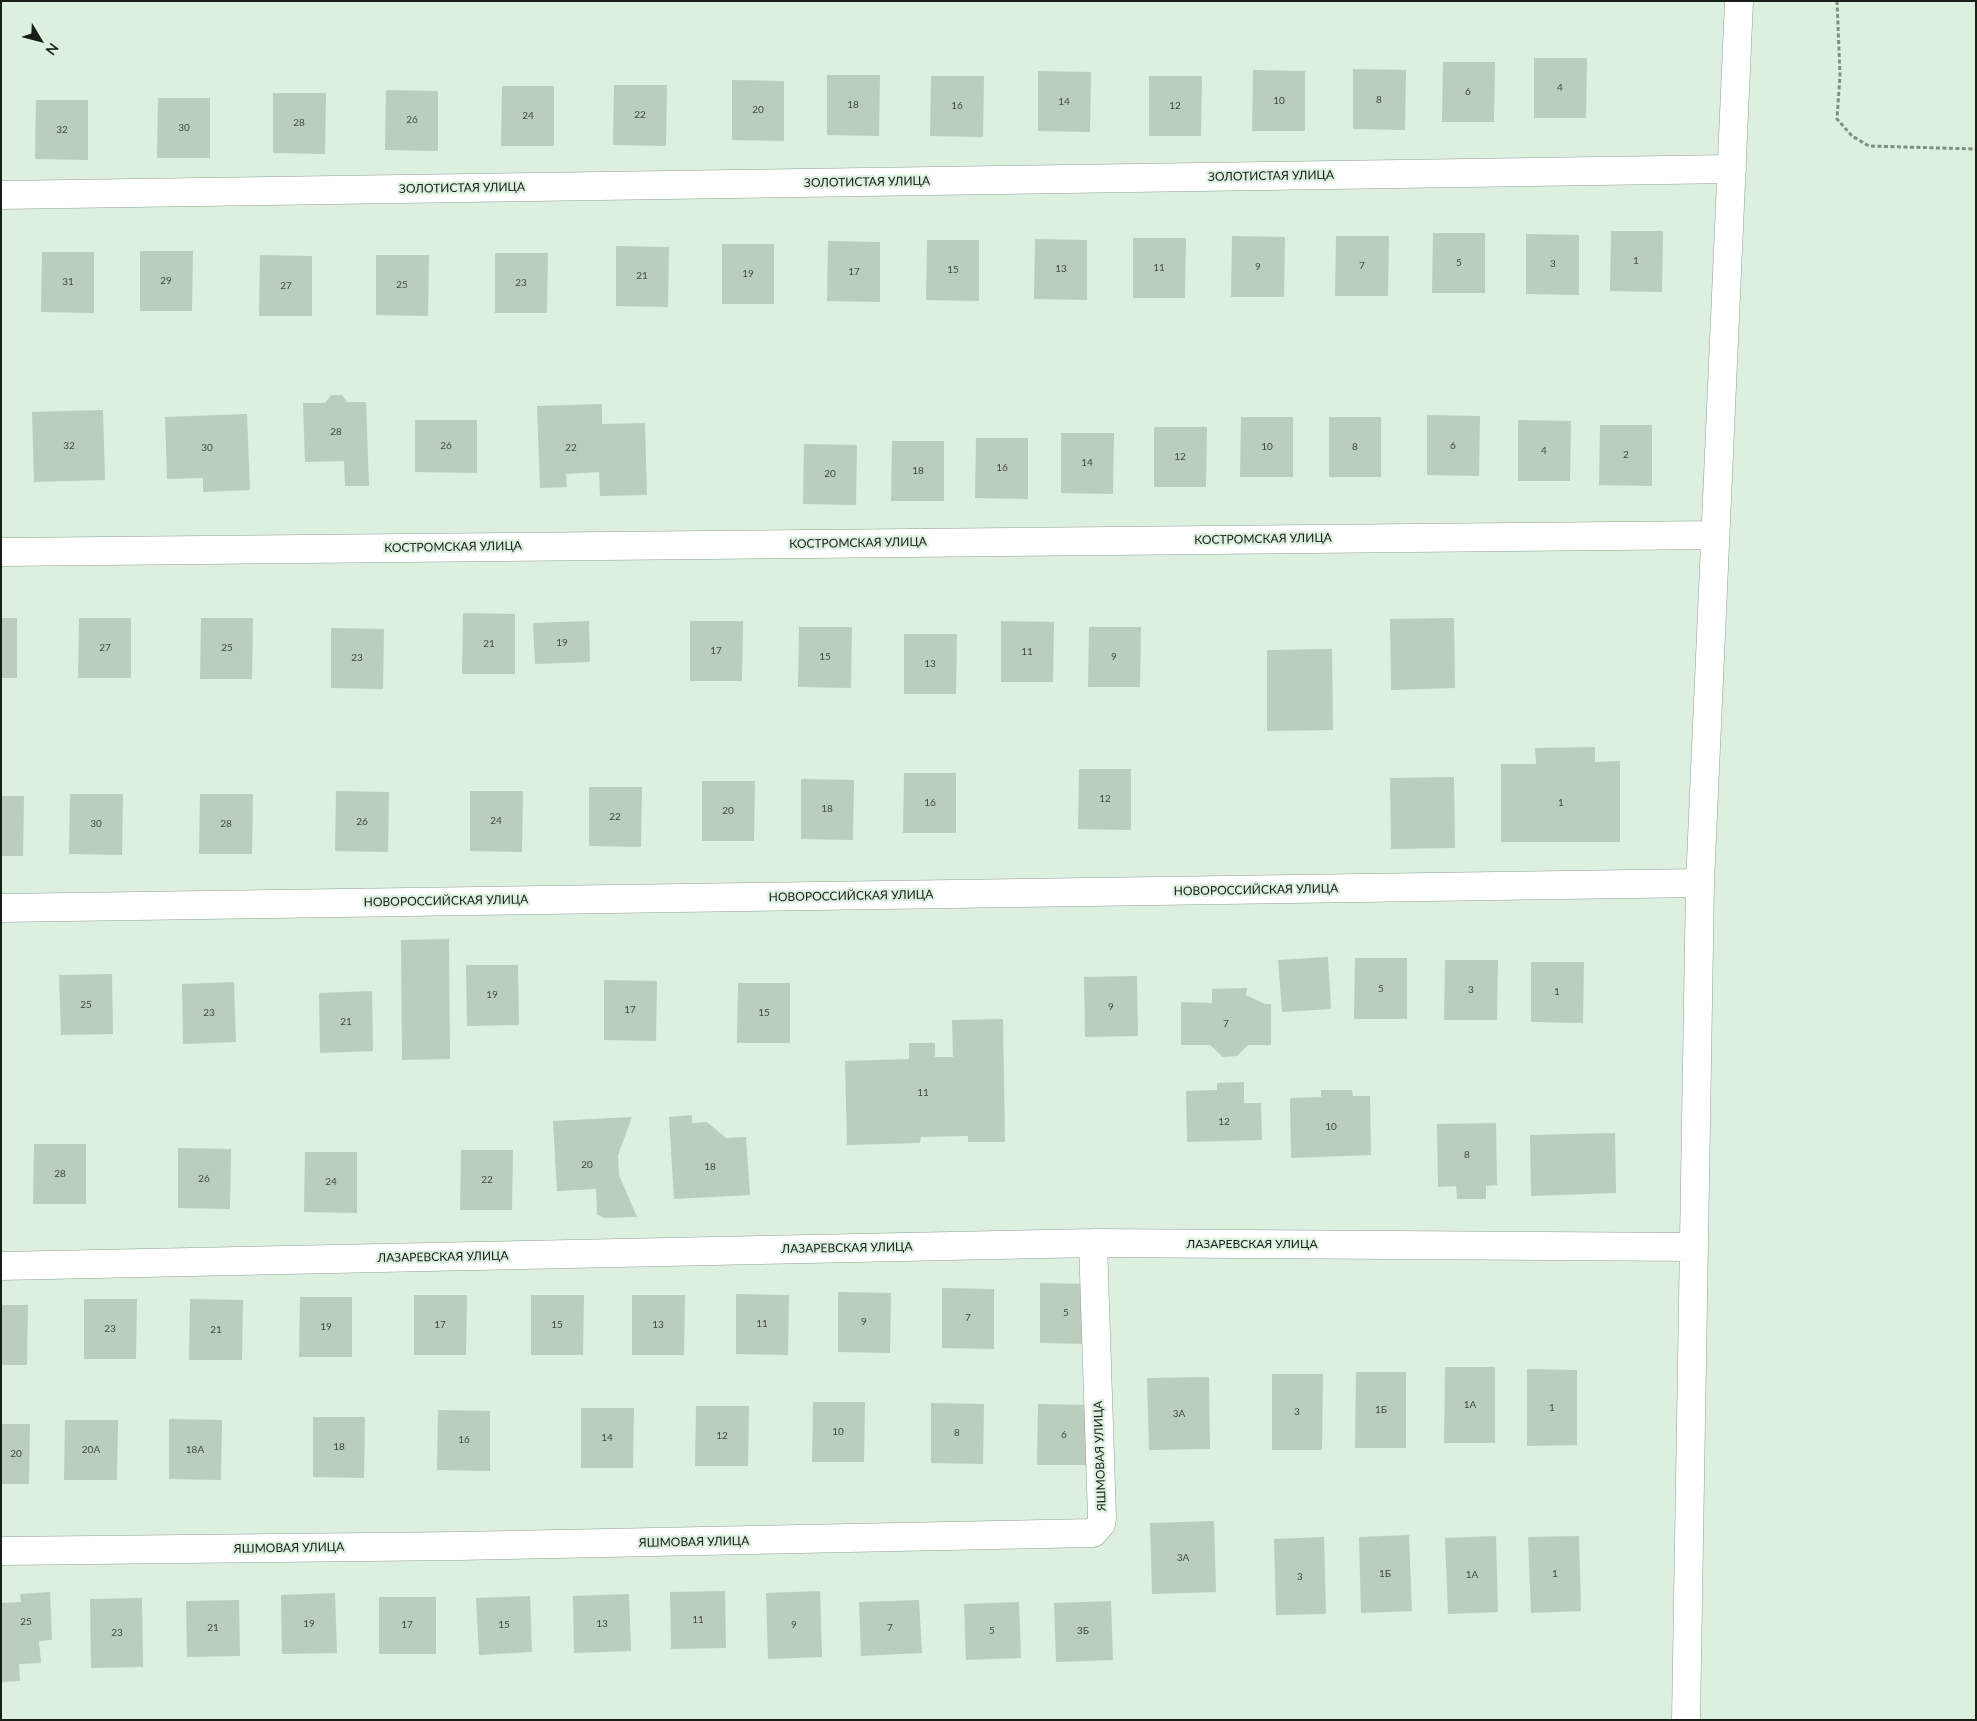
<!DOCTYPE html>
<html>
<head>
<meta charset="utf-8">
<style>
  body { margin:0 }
  #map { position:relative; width:1977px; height:1721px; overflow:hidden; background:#ddefde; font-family:Lato,sans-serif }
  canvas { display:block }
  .frame { position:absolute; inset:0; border:2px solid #181f18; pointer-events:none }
  .north { position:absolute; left:15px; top:15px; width:50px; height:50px; -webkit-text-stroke:4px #ddefde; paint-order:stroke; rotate:127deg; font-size:14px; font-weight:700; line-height:20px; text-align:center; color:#181f18 }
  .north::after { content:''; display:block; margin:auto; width:18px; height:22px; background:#181f18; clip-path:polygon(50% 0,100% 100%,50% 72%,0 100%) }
</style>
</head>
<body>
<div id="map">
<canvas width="1977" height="1721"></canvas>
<div class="frame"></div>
<div class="north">N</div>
</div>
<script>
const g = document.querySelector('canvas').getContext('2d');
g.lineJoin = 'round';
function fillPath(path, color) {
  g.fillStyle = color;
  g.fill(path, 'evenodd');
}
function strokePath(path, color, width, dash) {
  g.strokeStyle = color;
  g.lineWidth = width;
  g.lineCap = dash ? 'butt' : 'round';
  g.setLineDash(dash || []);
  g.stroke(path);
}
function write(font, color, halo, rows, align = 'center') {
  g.font = font + ' Lato,sans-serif';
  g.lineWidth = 4.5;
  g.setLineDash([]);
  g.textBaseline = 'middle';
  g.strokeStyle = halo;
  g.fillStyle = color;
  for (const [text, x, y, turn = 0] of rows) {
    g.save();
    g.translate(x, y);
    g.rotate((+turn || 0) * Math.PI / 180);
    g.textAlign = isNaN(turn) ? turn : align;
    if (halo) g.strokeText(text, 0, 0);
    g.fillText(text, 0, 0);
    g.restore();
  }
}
fillPath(new Path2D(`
  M1534,58H1587L1586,118H1534Z
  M1443,62H1495L1494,122H1442Z
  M1353,69L1406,70L1405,130L1353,129Z
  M1253,70L1305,71V131H1252Z
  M1038,71L1091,72L1090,132L1038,131Z
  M827,75H880L879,136L827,135Z
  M931,76H984L983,137L930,136Z
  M1149,76H1202L1201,136H1149Z
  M732,80L784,81V141L732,140Z
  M614,85H667L666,146L613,145Z
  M502,86H554V146H501Z
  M386,90L438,91V151L385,150Z
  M273,93H326L325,154L273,153Z
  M158,98H210V158H157Z
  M36,100H88V160L35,159Z
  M1611,231H1663L1662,292L1610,291Z
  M1433,233H1485V293H1432Z
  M1526,234L1579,235V295L1526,294Z
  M1232,236L1285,237L1284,297H1231Z
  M1336,236H1389L1388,296H1335Z
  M1133,238H1186L1185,298H1133Z
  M1035,239L1087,240V300L1034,299Z
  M927,240H979V301L926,300Z
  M828,241L880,242V302L827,301Z
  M722,244H774V304H722Z
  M616,246L669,247L668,307L616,306Z
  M140,251H193L192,311H140Z
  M42,252H94V313L41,312Z
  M495,253H548L547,313H495Z
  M260,255L312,256V316H259Z
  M376,255H429L428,316L376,315Z
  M331,395H342L347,402H366L369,486H345L344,461L305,462L303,403H325Z
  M602,404V424L645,423L647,495L600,496L599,472L566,474L567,487L540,488L537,406Z
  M103,410L105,480L34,482L32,412Z
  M247,414L250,490L203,492V478L167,479L165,417Z
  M1427,415L1480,416L1479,476L1427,475Z
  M1241,417H1293V477H1240Z
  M1329,417H1381V477H1329Z
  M415,420H477V473L415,472Z
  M1518,420L1571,421L1570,481H1518Z
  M1600,425H1652V486L1599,485Z
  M1154,427H1207L1206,487H1154Z
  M1061,433H1114L1113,494L1061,493Z
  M976,438H1028V499L975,498Z
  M892,441H944V501H891Z
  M804,444L857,445L856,505L803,504Z
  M463,613L515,614V674H462Z
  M1,618H17V678H1Z
  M79,618H131V678H78Z
  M201,618H253L252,679H200Z
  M1454,618L1455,688L1391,690L1390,619Z
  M589,621L590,662L535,664L533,623Z
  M690,621H743L742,681H690Z
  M1001,621L1054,622L1053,682H1001Z
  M799,627H852L851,688L798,687Z
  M1089,627H1141L1140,687H1088Z
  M331,628L384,629L383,689L331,688Z
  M904,634H957L956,694H904Z
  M1332,649L1333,730L1267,731V650Z
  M1595,747V762L1620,761V842H1501V764H1536L1535,748Z
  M1079,769H1131V830L1078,829Z
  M904,773H956V833H903Z
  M1454,777L1455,848L1391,849L1390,778Z
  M801,779L854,780L853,840L801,839Z
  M702,781H755L754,841H702Z
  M589,787H642L641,847L589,846Z
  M336,791L389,792L388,852L335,851Z
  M470,791H523L522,852L470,851Z
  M70,794H123L122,855L69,854Z
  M200,794H253L252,854H199Z
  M1,796H24L23,856H1Z
  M449,939L450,1059L402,1060L401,940Z
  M1328,957L1331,1009L1282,1012L1278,960Z
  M1355,958H1407V1019H1354Z
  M1445,960H1498L1497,1020H1444Z
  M1531,962H1584L1583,1023L1531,1022Z
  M466,965H518L519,1025L467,1026Z
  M112,974L113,1034L61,1035L59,975Z
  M1137,976L1138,1036L1085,1037L1084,977Z
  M604,980L657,981L656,1041L604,1040Z
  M234,982L236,1042L183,1044L182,984Z
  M738,983H790V1043H737Z
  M1247,988L1246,995L1265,1004H1271V1045H1248L1237,1056L1223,1057L1210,1045H1181V1002L1212,1003V989Z
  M372,991L373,1051L320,1053L319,993Z
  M1003,1019L1005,1142H968V1136L921,1137L920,1143L847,1145L845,1061L909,1059V1043H935V1057H953L952,1020Z
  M1244,1082V1103H1261L1262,1140L1187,1142L1186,1091L1217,1090V1083Z
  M1321,1090H1352L1353,1096H1370L1371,1155L1291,1158L1290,1098L1321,1097Z
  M692,1115V1123L707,1122L726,1138L746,1137L750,1195L674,1199L669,1117Z
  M632,1117L618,1155L619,1175L637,1217L604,1218L597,1214L596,1189L557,1191L553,1121Z
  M1496,1123L1497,1185L1486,1186V1199H1457L1456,1186L1438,1187L1437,1124Z
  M1615,1133L1616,1193L1531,1196L1530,1135Z
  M34,1144H86V1204H33Z
  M178,1148L231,1149L230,1209L178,1208Z
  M461,1150H513L512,1210H460Z
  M305,1152H357V1213L304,1212Z
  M1040,1283L1093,1284L1092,1344L1040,1343Z
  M942,1288L994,1289V1349L942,1348Z
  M838,1292L891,1293L890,1353L838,1352Z
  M736,1294L789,1295L788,1355L736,1354Z
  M414,1295H467L466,1355H414Z
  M531,1295H584L583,1355H531Z
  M632,1295H685L684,1355H632Z
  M300,1297H352V1357H299Z
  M84,1299H137L136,1359H84Z
  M190,1299L243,1300L242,1360H189Z
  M1,1305H28L27,1365H1Z
  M1445,1367H1495V1443H1444Z
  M1527,1369L1577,1370V1445L1527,1446Z
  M1356,1372H1406V1448H1355Z
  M1272,1374H1323L1322,1450H1272Z
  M1209,1377L1210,1449L1149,1450L1147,1378Z
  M813,1402H865L864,1462H812Z
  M931,1403L984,1404L983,1464L931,1463Z
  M1038,1404L1090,1405V1465H1037Z
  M696,1406H749L748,1466H695Z
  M581,1408H634L633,1468H581Z
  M438,1410L490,1411V1471L437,1470Z
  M313,1417H365L364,1478L313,1477Z
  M169,1419L222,1420L221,1480L169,1479Z
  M65,1420H118L117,1480H64Z
  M1,1424H30L29,1484H1Z
  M1214,1521L1216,1592L1152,1594L1150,1523Z
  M1409,1535L1412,1611L1361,1613L1359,1537Z
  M1496,1536L1498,1612L1448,1614L1445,1538Z
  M1579,1536L1581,1611L1531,1613L1528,1537Z
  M1324,1537L1326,1614L1276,1615L1274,1539Z
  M725,1591L726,1648L671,1649L670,1592Z
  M820,1591L822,1657L768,1659L766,1593Z
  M50,1592L52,1640L39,1641L41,1663L19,1664L20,1681L1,1682V1603L21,1602L20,1594Z
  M335,1593L337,1653L282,1654L281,1595Z
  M629,1594L631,1651L574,1653L573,1596Z
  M530,1596L532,1652L479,1655L476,1598Z
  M379,1597H436V1654H379Z
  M142,1598L143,1667L91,1668L90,1599Z
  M239,1600L240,1656L187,1657L186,1601Z
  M919,1600L922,1653L861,1656L859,1602Z
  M1111,1601L1113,1660L1056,1662L1054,1603Z
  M1019,1602L1021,1658L966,1660L964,1604Z`), '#bbcdbc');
const minor = new Path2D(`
  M1,195L1732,169
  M1,552L1715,535
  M1,908L1700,883
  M1,1266L1093,1243L1694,1247
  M1,1551L459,1546L1093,1533L1101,1524L1102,1518L1093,1243
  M1686,1720L1700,883L1739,1`);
strokePath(minor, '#8fa090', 29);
strokePath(new Path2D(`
  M1837,1L1840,75L1837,119L1852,136L1869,146L1976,149`), '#818e82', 3, [4, 2.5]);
strokePath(minor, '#fff', 28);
write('10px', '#414a41', null, [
  ["4",1560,88],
  ["6",1468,92],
  ["8",1379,100],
  ["10",1279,101],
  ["14",1064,102],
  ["18",853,105],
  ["16",957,106],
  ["12",1175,106],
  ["20",758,110],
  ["22",640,115],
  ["24",528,116],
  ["26",412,120],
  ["28",299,123],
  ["30",184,128],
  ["32",62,130],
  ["1",1636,261],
  ["5",1459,263],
  ["3",1553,264],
  ["7",1362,266],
  ["9",1258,267],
  ["11",1159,268],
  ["13",1061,269],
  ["15",953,270],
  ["17",854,272],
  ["19",748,274],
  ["21",642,276],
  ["29",166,281],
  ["31",68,282],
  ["23",521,283],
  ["25",402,285],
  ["27",286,286],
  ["28",336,432],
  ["32",69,446],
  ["26",446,446],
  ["6",1453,446],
  ["10",1267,447],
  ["8",1355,447],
  ["30",207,448],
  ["22",571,448],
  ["4",1544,451],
  ["2",1626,455],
  ["12",1180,457],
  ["14",1087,463],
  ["16",1002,468],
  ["18",918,471],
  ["20",830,474],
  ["19",562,643],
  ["21",489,644],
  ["27",105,648],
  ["25",227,648],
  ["17",716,651],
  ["11",1027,652],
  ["15",825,657],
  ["9",1114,657],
  ["23",357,658],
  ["13",930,664],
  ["12",1105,799],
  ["16",930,803],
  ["1",1561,803],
  ["18",827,809],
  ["20",728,811],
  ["22",615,817],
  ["24",496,821],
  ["26",362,822],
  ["30",96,824],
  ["28",226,824],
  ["5",1381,989],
  ["3",1471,990],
  ["1",1557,992],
  ["19",492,995],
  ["25",86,1005],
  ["9",1111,1007],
  ["17",630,1010],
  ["23",209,1013],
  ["15",764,1013],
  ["21",346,1022],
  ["7",1226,1024],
  ["11",923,1093],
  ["12",1224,1122],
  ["10",1331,1127],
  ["8",1467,1155],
  ["20",587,1165],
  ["18",710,1167],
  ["28",60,1174],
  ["26",204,1179],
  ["22",487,1180],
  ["24",331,1182],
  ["5",1066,1313],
  ["7",968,1318],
  ["9",864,1322],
  ["11",762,1324],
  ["17",440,1325],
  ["15",557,1325],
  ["13",658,1325],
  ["19",326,1327],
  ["23",110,1329],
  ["21",216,1330],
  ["1А",1470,1405],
  ["1",1552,1408],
  ["1Б",1381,1410],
  ["3",1297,1412],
  ["3А",1179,1414],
  ["10",838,1432],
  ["8",957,1433],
  ["6",1064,1435],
  ["12",722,1436],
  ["14",607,1438],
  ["16",464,1440],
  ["18",339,1447],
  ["20А",91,1450],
  ["18А",195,1450],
  ["20",16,1454],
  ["3А",1183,1558],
  ["1Б",1385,1574],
  ["1",1555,1574],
  ["1А",1472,1575],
  ["3",1300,1577],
  ["11",698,1620],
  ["25",26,1622],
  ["19",309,1624],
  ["13",602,1624],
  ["17",407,1625],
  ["15",504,1625],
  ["9",794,1625],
  ["21",213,1628],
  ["7",890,1628],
  ["5",992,1631],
  ["3Б",1083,1631],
  ["23",117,1633]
]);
write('12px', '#181f18', '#ddefde', [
  ["ЗОЛОТИСТАЯ УЛИЦА",1271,176,-1],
  ["ЗОЛОТИСТАЯ УЛИЦА",867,182,-1],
  ["ЗОЛОТИСТАЯ УЛИЦА",462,188,-1],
  ["КОСТРОМСКАЯ УЛИЦА",1263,539,-1],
  ["КОСТРОМСКАЯ УЛИЦА",858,543,-1],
  ["КОСТРОМСКАЯ УЛИЦА",453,547,-1],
  ["НОВОРОССИЙСКАЯ УЛИЦА",1256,890,-1],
  ["НОВОРОССИЙСКАЯ УЛИЦА",851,896,-1],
  ["НОВОРОССИЙСКАЯ УЛИЦА",446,901,-1],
  ["ЛАЗАРЕВСКАЯ УЛИЦА",1252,1244],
  ["ЛАЗАРЕВСКАЯ УЛИЦА",847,1248,-1],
  ["ЛАЗАРЕВСКАЯ УЛИЦА",443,1257,-1],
  ["ЯШМОВАЯ УЛИЦА",1100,1456,-92],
  ["ЯШМОВАЯ УЛИЦА",694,1542,-1],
  ["ЯШМОВАЯ УЛИЦА",289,1548,-1]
]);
</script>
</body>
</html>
